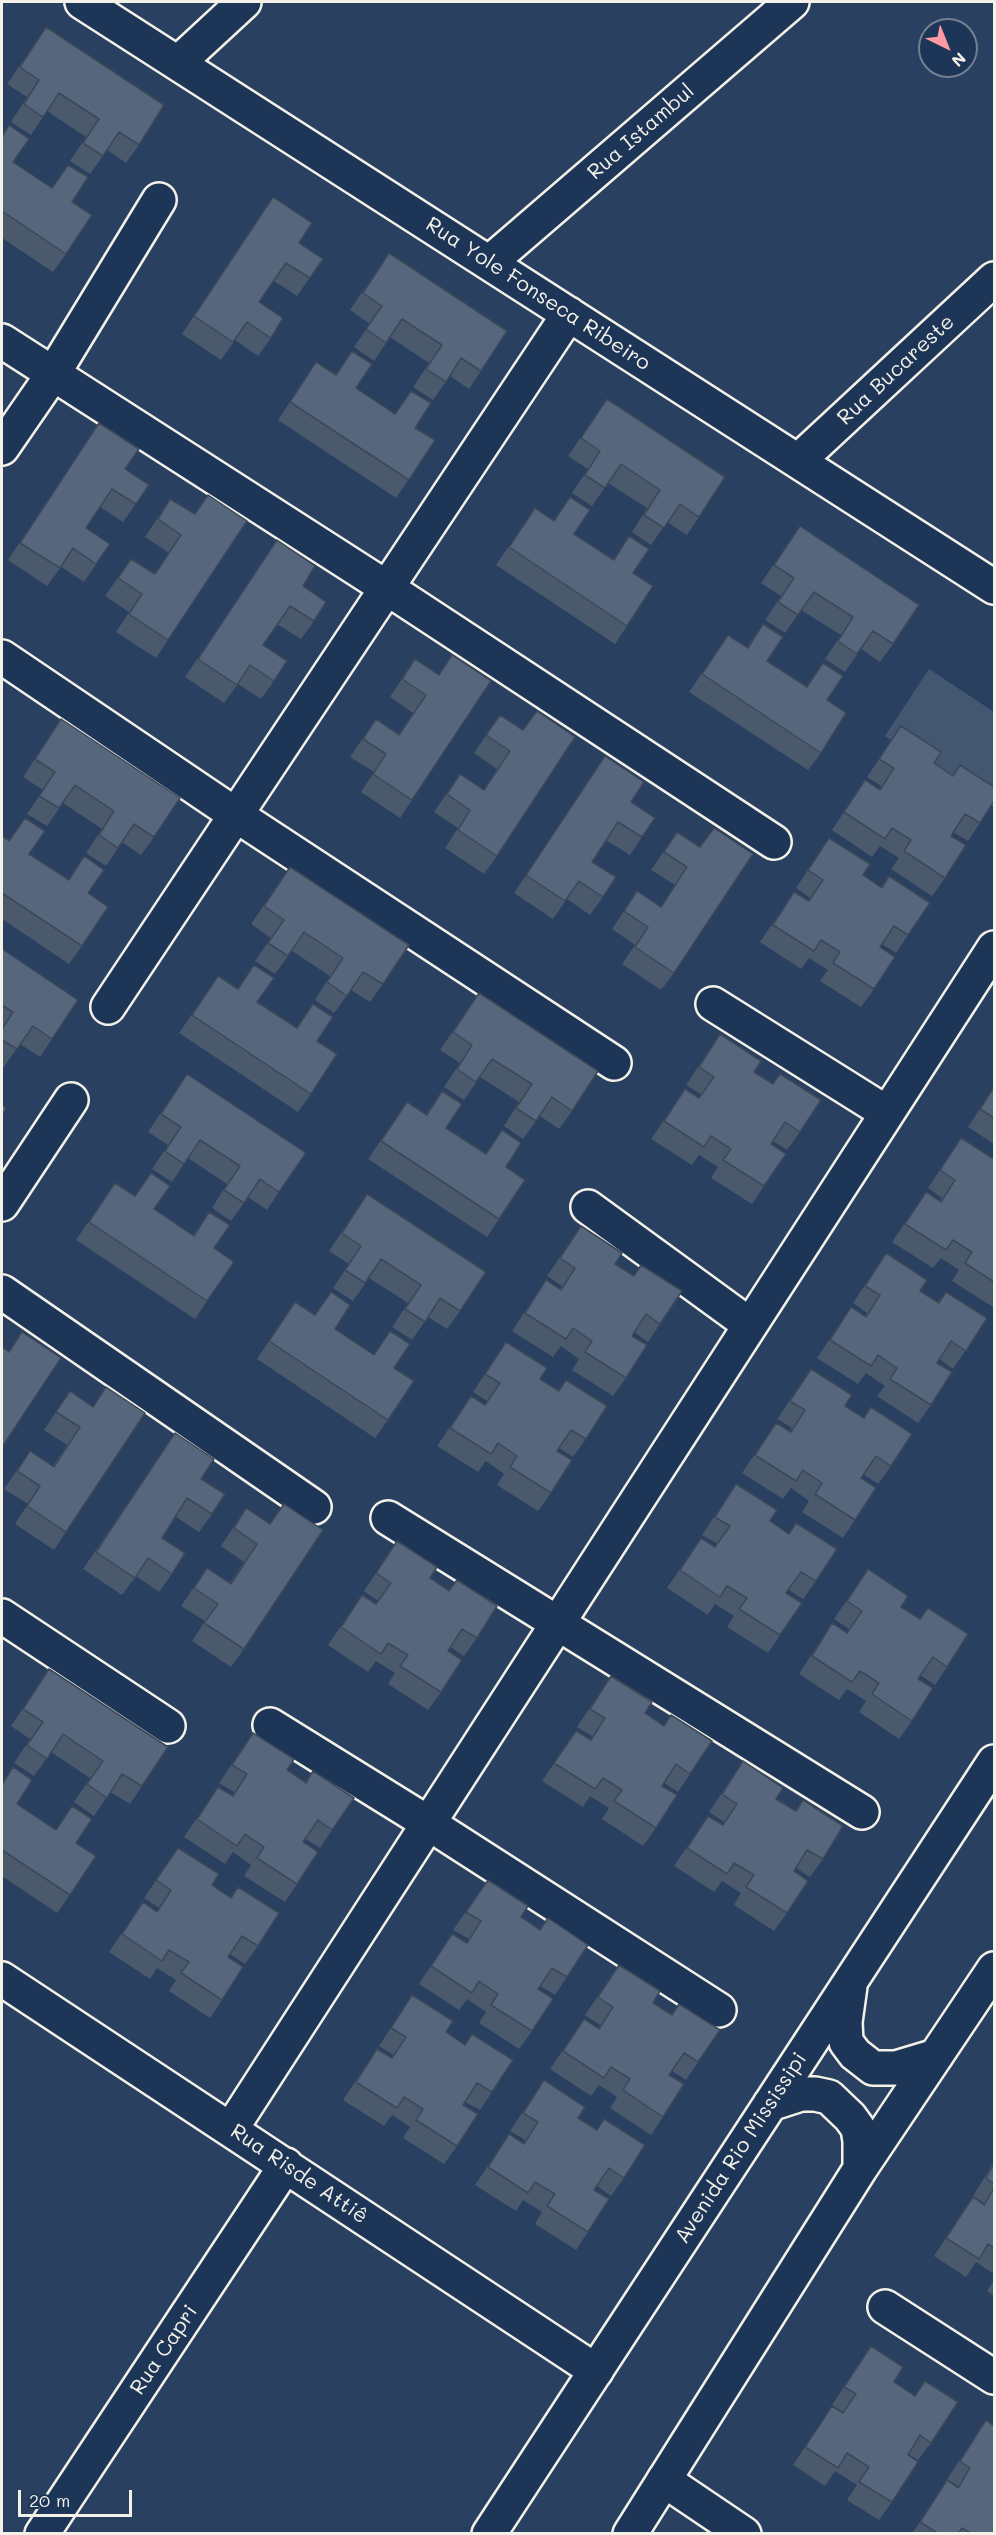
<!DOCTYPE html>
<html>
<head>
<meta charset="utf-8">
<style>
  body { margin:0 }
  #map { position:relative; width:996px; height:2535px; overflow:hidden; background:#2a4060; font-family:Mali,sans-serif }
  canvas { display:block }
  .frame { position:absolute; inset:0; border:3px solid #f4f1e8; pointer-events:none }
  .north { position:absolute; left:918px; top:18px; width:60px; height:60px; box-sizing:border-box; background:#1d3557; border:2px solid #738091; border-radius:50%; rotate:137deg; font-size:16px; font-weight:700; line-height:24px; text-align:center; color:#f4f1e8 }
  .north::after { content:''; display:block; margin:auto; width:21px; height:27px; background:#ff9aa2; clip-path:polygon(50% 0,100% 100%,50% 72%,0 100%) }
  .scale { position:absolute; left:18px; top:2490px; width:114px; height:27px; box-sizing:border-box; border:3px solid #f4f1e8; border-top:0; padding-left:8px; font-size:18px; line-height:21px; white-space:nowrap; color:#f4f1e8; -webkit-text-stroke:4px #1d3557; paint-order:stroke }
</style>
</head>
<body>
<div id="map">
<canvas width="996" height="2535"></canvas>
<div class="frame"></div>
<div class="north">N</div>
<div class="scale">20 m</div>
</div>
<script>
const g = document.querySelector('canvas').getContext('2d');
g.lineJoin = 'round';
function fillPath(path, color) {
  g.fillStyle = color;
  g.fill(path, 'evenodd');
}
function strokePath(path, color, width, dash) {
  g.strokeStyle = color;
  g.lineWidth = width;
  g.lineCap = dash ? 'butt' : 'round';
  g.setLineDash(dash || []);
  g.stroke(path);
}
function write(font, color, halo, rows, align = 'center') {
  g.font = font + ' Mali,sans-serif';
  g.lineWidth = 6;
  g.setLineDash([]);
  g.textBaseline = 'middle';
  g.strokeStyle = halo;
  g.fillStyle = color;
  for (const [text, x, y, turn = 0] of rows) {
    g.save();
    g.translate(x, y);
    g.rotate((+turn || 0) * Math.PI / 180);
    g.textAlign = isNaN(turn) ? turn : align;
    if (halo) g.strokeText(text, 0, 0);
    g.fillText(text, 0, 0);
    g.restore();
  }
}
fillPath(new Path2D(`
  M929,669L994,712V807L885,736Z`), '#445771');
const minor = new Path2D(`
  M82,2L994,587
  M178,63L244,2
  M489,263L792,2
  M2,341L387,588L774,842
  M2,448L53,374L159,200
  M798,461L994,279
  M2,657L236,815L614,1063
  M713,1004L887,1113
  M108,1007L569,314
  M2,1204L71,1100
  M588,1207L750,1325
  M2,1292L314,1507
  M388,1518L862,1812
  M2,1616L168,1726
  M270,1725L428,1823L719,2010
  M2,1979L596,2371
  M231,2129L994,948
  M885,2307L994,2377
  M664,2480L744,2534
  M42,2534L286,2165`);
const secondary = new Path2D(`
  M850,1986L845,2022L846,2042L855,2054L873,2068H896L936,2056
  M770,2104L801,2094H815L829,2097L850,2117L858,2128L860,2141V2169
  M489,2534L994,1762
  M630,2534L860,2169L994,1969`);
strokePath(minor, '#f4f1e8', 38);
strokePath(secondary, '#f4f1e8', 38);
strokePath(minor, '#1d3557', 33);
strokePath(secondary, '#1d3557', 33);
fillPath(new Path2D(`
  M46,27L139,145L126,163L107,150L90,174L70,161L86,137L47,111L31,135L11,122L27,97L7,84Z
  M2,136L13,162L72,202L66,254L53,272L2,238Z
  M273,197L299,243L323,259L297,296L274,281L259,302L271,338L258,356L235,340L221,360L182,334Z
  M389,253L481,371L469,389L450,376L433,400L413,387L429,363L390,337L374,361L354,347L370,324L350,310Z
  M316,362L435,440L396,498L278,420Z
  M607,399L699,517L687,535L667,522L651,545L632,532L647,508L608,483L592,506L572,493L588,469L568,456Z
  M99,423L125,469L149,485L123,522L100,507L86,528L110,544L84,582L61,567L47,586L8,560Z
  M208,495L168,640L156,658L116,632L129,612L105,596L131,559L154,574L169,553L145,537L170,499L194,514Z
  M570,497L574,534L613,560L629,536L627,626L615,644L496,565L535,508L554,521Z
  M800,526L893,644L880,662L861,649L845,672L825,659L841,635L801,610L785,633L765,620L781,596L761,583Z
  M277,540L303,586L314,621L301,639L277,624L263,645L274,681L261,699L238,684L224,703L185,677Z
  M763,624L767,661L807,686L823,663L827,700L821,753L808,770L689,692L728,635L747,647Z
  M415,659L439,675L412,800L400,818L361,792L374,772L350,757L376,719L399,734L413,713L390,697Z
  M500,715L523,730L497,856L484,874L445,848L458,828L434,812L460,774L484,790L497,769L474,753Z
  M61,719L154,837L141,855L122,842L106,866L86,853L102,829L63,803L47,826L27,814L43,790L23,777Z
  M901,726L934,763L980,823L968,841L953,832L951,836L945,878L932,896L891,869L899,858L880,846L872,857L832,830L865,780L879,789L881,786L867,777Z
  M605,756L631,802L642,837L630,855L606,840L592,862L603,897L590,915L567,899L553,919L514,893Z
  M677,832L700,847L674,973L661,990L622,964L635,945L612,929L637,891L661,907L675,885L651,870Z
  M2,836L68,880L84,856L88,893L82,946L69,964L2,919Z
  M829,838L863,875L881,887L889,876L930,903L896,953L882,944L880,947L874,989L861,1007L820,981L828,970L809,958L801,969L760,942L794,892L808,901L810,898L796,888Z
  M290,867L383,984L370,1002L351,990L334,1013L315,1000L330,976L292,951L275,974L255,961L271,938L251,924Z
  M2,949L52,1039L40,1057L20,1044L4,1067L2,1066Z
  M218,976L297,1028L313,1004L317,1041L311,1094L298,1112L179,1033Z
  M479,993L572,1111L559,1129L540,1116L523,1139L504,1126L519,1102L480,1077L464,1100L444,1087L460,1063L440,1050Z
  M720,1034L754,1072L800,1132L787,1150L773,1141L771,1144L764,1186L752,1204L711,1178L718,1167L699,1155L692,1165L651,1139L685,1089L699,1098L702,1095L686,1085Z
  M187,1074L279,1192L267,1210L248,1197L231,1221L212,1208L227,1184L188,1158L172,1182L152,1169L168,1145L148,1132Z
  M994,1087V1144L968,1127Z
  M442,1091L446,1128L486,1153L502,1130L506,1167L499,1219L487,1237L368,1159L407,1102L426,1114Z
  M961,1138L994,1159V1306L993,1307L952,1281L959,1270L941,1258L933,1268L892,1242L926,1192L940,1201L942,1198L928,1188Z
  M115,1183L193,1235L209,1212L214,1248L207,1301L195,1319L76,1240Z
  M367,1194L460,1311L447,1329L428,1317L412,1340L392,1327L408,1303L369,1278L353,1301L333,1288L349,1264L329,1251Z
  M581,1226L615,1264L634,1276L682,1291L648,1342L634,1332L632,1336L626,1378L613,1396L572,1370L579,1359L561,1346L553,1357L512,1331L546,1280L560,1289L562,1286L547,1276Z
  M886,1253L920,1291L938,1302L946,1292L987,1318L953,1369L939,1359L937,1363L931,1405L918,1423L877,1396L885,1386L866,1373L858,1384L817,1358L851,1307L865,1316L867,1313L853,1303Z
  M295,1302L394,1368L388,1420L375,1438L257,1359Z
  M506,1342L540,1379L586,1439L573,1457L559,1448L557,1451L551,1493L538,1511L497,1485L504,1474L486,1461L478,1472L437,1446L471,1396L485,1405L487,1401L473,1392Z
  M811,1369L845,1406L891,1466L878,1484L864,1475L861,1478L855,1520L843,1538L802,1512L809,1501L791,1488L783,1499L742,1473L776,1423L790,1432L792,1428L777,1419Z
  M70,1391L93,1407L66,1532L54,1550L15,1524L28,1504L4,1489L30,1451L53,1466L67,1445L44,1430Z
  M175,1433L201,1479L212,1514L199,1532L176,1517L162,1538L172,1574L159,1592L136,1576L122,1595L83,1569Z
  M736,1484L770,1521L816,1581L803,1599L789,1590L786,1593L780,1635L768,1653L727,1627L734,1616L715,1604L708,1615L667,1588L701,1538L715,1547L718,1544L702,1535Z
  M284,1504L244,1649L231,1667L192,1641L205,1621L181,1606L207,1568L230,1583L244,1562L221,1546L246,1508L270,1524Z
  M397,1541L430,1578L477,1638L464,1656L450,1647L448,1651L441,1692L428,1710L388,1684L395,1673L376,1661L368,1672L328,1645L362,1595L376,1604L378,1601L364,1591Z
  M868,1569L901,1607L947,1667L935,1685L920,1675L918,1679L912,1721L899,1739L859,1712L866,1701L847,1689L839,1700L799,1674L832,1623L847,1633L849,1629L834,1619Z
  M49,1669L142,1786L130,1804L110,1792L94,1816L74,1802L90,1778L51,1752L34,1776L14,1763L30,1739L11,1726Z
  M611,1676L645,1713L690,1774L678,1792L664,1783L662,1786L656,1828L643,1846L602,1819L609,1808L590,1796L583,1807L542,1781L576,1731L590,1739L592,1736L577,1727Z
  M253,1733L287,1770L305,1782L313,1771L332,1830L320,1848L306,1839L303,1842L297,1884L285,1902L244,1876L251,1865L233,1852L225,1864L184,1837L218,1787L232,1796L234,1792L219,1783Z
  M743,1761L776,1799L823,1859L810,1877L796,1868L794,1871L787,1913L774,1931L734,1905L741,1893L722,1881L714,1892L674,1866L708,1816L722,1825L724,1822L709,1812Z
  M13,1767L17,1804L76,1843L70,1895L57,1913L2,1876V1783Z
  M178,1848L212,1885L230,1898L238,1887L258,1946L245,1964L230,1954L228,1957L222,2000L210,2018L169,1991L176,1980L157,1968L150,1979L109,1952L143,1902L157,1911L159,1908L144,1898Z
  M488,1880L521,1917L567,1977L555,1995L540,1986L538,1989L532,2031L519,2049L479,2023L486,2012L467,1999L459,2010L419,1984L452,1934L466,1943L469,1939L453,1930Z
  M619,1965L653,2003L698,2062L686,2080L672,2071L669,2075L663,2117L651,2135L610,2108L617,2097L599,2085L591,2096L550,2069L584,2019L598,2028L600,2025L585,2015Z
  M412,1995L446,2032L492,2092L480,2110L465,2102L463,2105L457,2146L444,2164L403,2138L410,2127L392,2115L384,2126L343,2100L377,2049L391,2058L393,2055L379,2046Z
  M544,2080L578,2118L624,2178L611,2196L597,2186L594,2190L588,2232L576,2250L535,2224L542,2212L523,2200L516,2211L475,2185L509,2134L523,2143L525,2140L510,2131Z
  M994,2162V2274L976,2262L966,2277L934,2256L973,2197L983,2204L984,2203L973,2196Z
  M994,2280V2296L987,2291Z
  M871,2346L931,2443L918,2460L908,2454L892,2502L879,2520L847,2500L857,2485L835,2471L825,2486L793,2465L832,2406L842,2413L843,2412L832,2405Z
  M986,2420L994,2534H912L947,2480L957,2487L958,2486L947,2479Z`), '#4a596c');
const building = new Path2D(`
  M46,27L164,105L139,145L119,132L103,156L83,143L99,119L59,93L43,117L24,104L39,80L20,67Z
  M9,125L29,139L13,162L52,188L68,165L88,177L72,202L92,215L66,254L2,211V137Z
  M273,197L312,223L299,243L323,259L310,278L286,263L259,302L283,318L271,338L247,322L233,342L194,316Z
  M389,253L507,331L481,371L461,358L446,382L426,369L442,345L402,319L386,343L366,329L382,306L363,293Z
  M352,351L372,364L356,388L395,414L411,391L431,403L415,428L435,440L409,480L290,402L316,362L336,375Z
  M607,399L725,477L699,517L680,504L664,528L644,515L660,490L621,464L605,488L585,475L600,451L581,438Z
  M99,423L139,449L125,469L149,485L136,504L112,489L86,528L110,544L96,564L73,548L60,568L20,543Z
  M208,495L247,521L168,640L129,614L142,594L118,578L131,559L155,574L181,535L158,519L170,499L195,514Z
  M570,497L590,510L574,534L614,560L629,536L649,549L633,573L653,586L627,626L509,547L535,508L554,521Z
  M800,526L919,605L893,644L873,631L857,654L838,641L853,617L814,592L798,615L778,602L794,578L774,565Z
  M277,540L315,566L303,586L326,602L314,621L290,606L263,645L287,661L274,681L250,665L237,685L198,659Z
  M763,624L783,637L767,661L807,687L823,663L843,676L827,700L846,713L821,753L702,674L728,635L748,648Z
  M452,655L491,681L412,800L373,774L386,754L363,739L376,719L399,735L426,695L402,679L415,659L439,675Z
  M537,711L575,737L497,856L458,830L470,810L447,794L460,774L484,790L510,751L486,735L500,715L523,730Z
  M61,719L180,798L154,837L134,824L118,848L99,835L114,811L75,785L59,808L39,796L55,772L35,759Z
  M901,726L941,752L934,763L953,776L960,765L994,787V801L980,823L965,814L951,836L966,845L945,878L904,851L911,840L892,828L885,839L844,812L865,780L880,790L894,768L879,759Z
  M605,756L644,782L631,802L655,818L642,837L618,822L592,862L616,877L603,897L579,881L565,901L526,875Z
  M25,818L45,831L29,854L69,880L84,856L104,870L88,893L108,907L82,946L2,893V836L9,841Z
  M714,828L753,854L674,973L635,947L648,927L624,911L637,891L661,907L687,867L664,852L677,832L700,847Z
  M829,838L870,864L863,875L882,888L889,876L930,903L908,935L894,926L880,947L895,957L874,989L833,963L840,952L821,940L814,951L773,925L794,892L809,901L823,880L808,870Z
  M290,867L409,945L383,984L363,972L347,996L327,982L343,958L304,932L288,956L268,943L284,920L264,906Z
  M2,949L78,1000L52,1039L33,1026L17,1049L2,1040V1029L13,1012L2,1005Z
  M254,965L274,978L257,1002L297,1028L313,1004L333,1017L317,1041L337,1054L311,1094L192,1015L218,976L238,989Z
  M479,993L598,1071L572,1111L552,1097L536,1121L516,1108L532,1084L492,1059L476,1082L457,1069L472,1045L453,1032Z
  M720,1034L761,1061L754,1072L773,1084L780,1074L821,1100L800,1132L785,1122L771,1144L786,1154L764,1186L723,1160L731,1149L711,1136L704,1147L664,1121L685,1089L699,1098L714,1077L699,1067Z
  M187,1074L306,1153L279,1192L260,1179L244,1203L224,1190L240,1166L200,1140L184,1164L165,1151L181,1127L161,1114Z
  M994,1087V1118L980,1109Z
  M442,1091L462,1104L446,1128L486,1154L502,1130L521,1143L506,1167L525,1180L499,1219L381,1141L407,1102L427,1115Z
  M2,1105L6,1108L2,1116Z
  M961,1138L994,1159V1282L965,1263L972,1252L953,1240L946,1250L905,1224L926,1192L941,1202L955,1180L940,1170Z
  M151,1173L170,1186L154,1209L194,1236L209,1212L230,1225L214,1248L234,1262L207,1301L89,1222L115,1183L135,1196Z
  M367,1194L486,1272L460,1311L440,1298L425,1322L405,1309L421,1285L381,1259L365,1283L345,1270L361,1246L342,1233Z
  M581,1226L622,1253L615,1264L634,1276L641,1265L682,1291L660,1324L646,1314L632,1336L647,1345L626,1378L585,1352L592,1341L573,1328L566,1339L525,1313L546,1280L561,1290L575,1268L560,1258Z
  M886,1253L927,1280L920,1291L939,1303L946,1292L987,1318L966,1351L951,1341L937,1363L952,1372L931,1405L890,1379L897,1368L878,1355L871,1366L830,1340L851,1307L866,1317L880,1295L865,1286Z
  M331,1292L350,1305L335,1329L374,1355L390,1331L410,1344L394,1368L414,1381L388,1420L269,1341L295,1302L315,1315Z
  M22,1332L61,1358L2,1447V1347L9,1352Z
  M506,1342L547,1368L540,1379L559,1391L566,1380L607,1406L586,1439L571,1430L557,1451L572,1460L551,1493L510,1467L517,1456L498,1443L491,1454L450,1428L471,1396L485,1405L500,1383L485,1374Z
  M811,1369L852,1395L845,1406L864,1418L871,1407L912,1434L891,1466L876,1456L861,1478L876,1488L855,1520L815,1494L822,1483L803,1470L796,1481L755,1455L776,1423L791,1432L805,1410L790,1401Z
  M106,1387L145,1413L66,1532L27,1506L40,1486L17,1471L30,1451L54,1467L80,1427L56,1412L70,1391L93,1407Z
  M175,1433L214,1459L201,1479L225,1494L212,1514L187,1498L162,1538L185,1553L172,1574L148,1558L135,1578L96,1552Z
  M736,1484L777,1510L770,1521L789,1534L796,1523L837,1549L816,1581L801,1572L786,1593L802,1603L780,1635L739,1609L747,1598L727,1586L720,1597L680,1570L701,1538L715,1547L730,1526L715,1517Z
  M284,1504L323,1530L244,1649L204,1623L218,1604L194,1588L207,1568L231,1584L257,1544L234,1528L246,1508L270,1524Z
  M397,1541L437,1567L430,1578L449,1591L457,1580L497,1606L477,1638L462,1629L448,1651L462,1660L441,1692L400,1666L408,1655L388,1643L381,1654L341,1627L362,1595L376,1604L391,1583L376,1573Z
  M868,1569L908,1596L901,1607L920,1619L928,1608L968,1634L947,1667L933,1657L918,1679L933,1688L912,1721L872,1694L879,1683L860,1671L852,1682L812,1656L832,1623L847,1633L862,1611L847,1601Z
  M49,1669L168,1747L142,1786L122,1774L107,1798L87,1784L103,1761L63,1734L47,1759L27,1745L43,1722L23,1709Z
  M611,1676L652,1702L645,1713L664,1726L671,1715L712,1741L690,1774L676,1764L662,1786L677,1795L656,1828L614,1801L622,1790L603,1778L595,1789L554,1763L576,1731L591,1740L605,1718L590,1709Z
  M253,1733L294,1759L287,1770L306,1783L313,1771L354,1798L332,1830L318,1820L303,1842L318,1852L297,1884L257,1858L264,1847L245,1834L237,1846L197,1819L218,1787L233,1796L247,1774L232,1765Z
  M743,1761L783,1788L776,1799L796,1811L803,1800L843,1826L823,1859L807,1850L794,1871L808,1881L787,1913L746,1887L754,1875L734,1863L727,1874L687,1848L708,1816L723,1825L737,1804L722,1794Z
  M13,1767L32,1780L17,1804L56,1830L72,1806L92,1819L76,1843L96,1856L70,1895L2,1850V1785Z
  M178,1848L219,1874L212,1885L231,1898L238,1887L279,1913L258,1946L242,1936L228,1957L243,1967L222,2000L181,1973L189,1962L169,1950L162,1961L122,1934L143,1902L157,1912L171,1890L156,1880Z
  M488,1880L528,1906L521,1917L540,1930L548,1918L588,1945L567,1977L552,1968L538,1989L553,1999L532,2031L491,2005L498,1994L479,1981L472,1993L431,1966L452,1934L467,1943L481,1921L466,1912Z
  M619,1965L660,1991L653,2003L672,2015L679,2004L720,2030L698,2062L684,2053L669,2075L684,2084L663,2117L623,2090L630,2079L611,2067L604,2078L563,2051L584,2019L599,2029L613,2007L598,1997Z
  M412,1995L453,2021L446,2032L465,2045L472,2034L513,2060L492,2092L477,2083L463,2105L478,2114L457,2146L416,2120L423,2109L404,2097L397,2108L356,2082L377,2049L392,2058L406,2037L391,2028Z
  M544,2080L585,2107L578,2118L597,2130L604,2119L645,2145L624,2178L609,2168L594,2190L609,2199L588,2232L547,2206L555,2194L535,2182L528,2193L488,2167L509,2134L524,2144L538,2122L523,2113Z
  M994,2164V2184L986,2178Z
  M994,2188V2248L988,2244L979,2259L946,2238L973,2197L984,2205Z
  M871,2346L903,2367L894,2382L915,2396L925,2381L958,2402L931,2443L920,2435L908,2455L918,2462L892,2502L859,2482L869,2467L847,2453L838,2468L805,2447L832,2406L843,2413L856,2394L844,2387Z
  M986,2420L994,2426V2534H972L962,2528L958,2534H939L920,2522L947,2480L958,2488L970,2468L960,2461Z`);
fillPath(building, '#56677d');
strokePath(building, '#3c4858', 1.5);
write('21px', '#f4f1e8', '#1d3557', [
  ["Rua Istambul",641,132,-41],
  ["Rua Yole Fonseca Ribeiro",538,294,33],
  ["Rua Bucareste",896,370,-43],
  ["Avenida Rio Mississipi",741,2148,-57],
  ["Rua Risde Attiê",299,2174,34],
  ["Rua Capri",164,2350,-56]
]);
</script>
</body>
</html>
